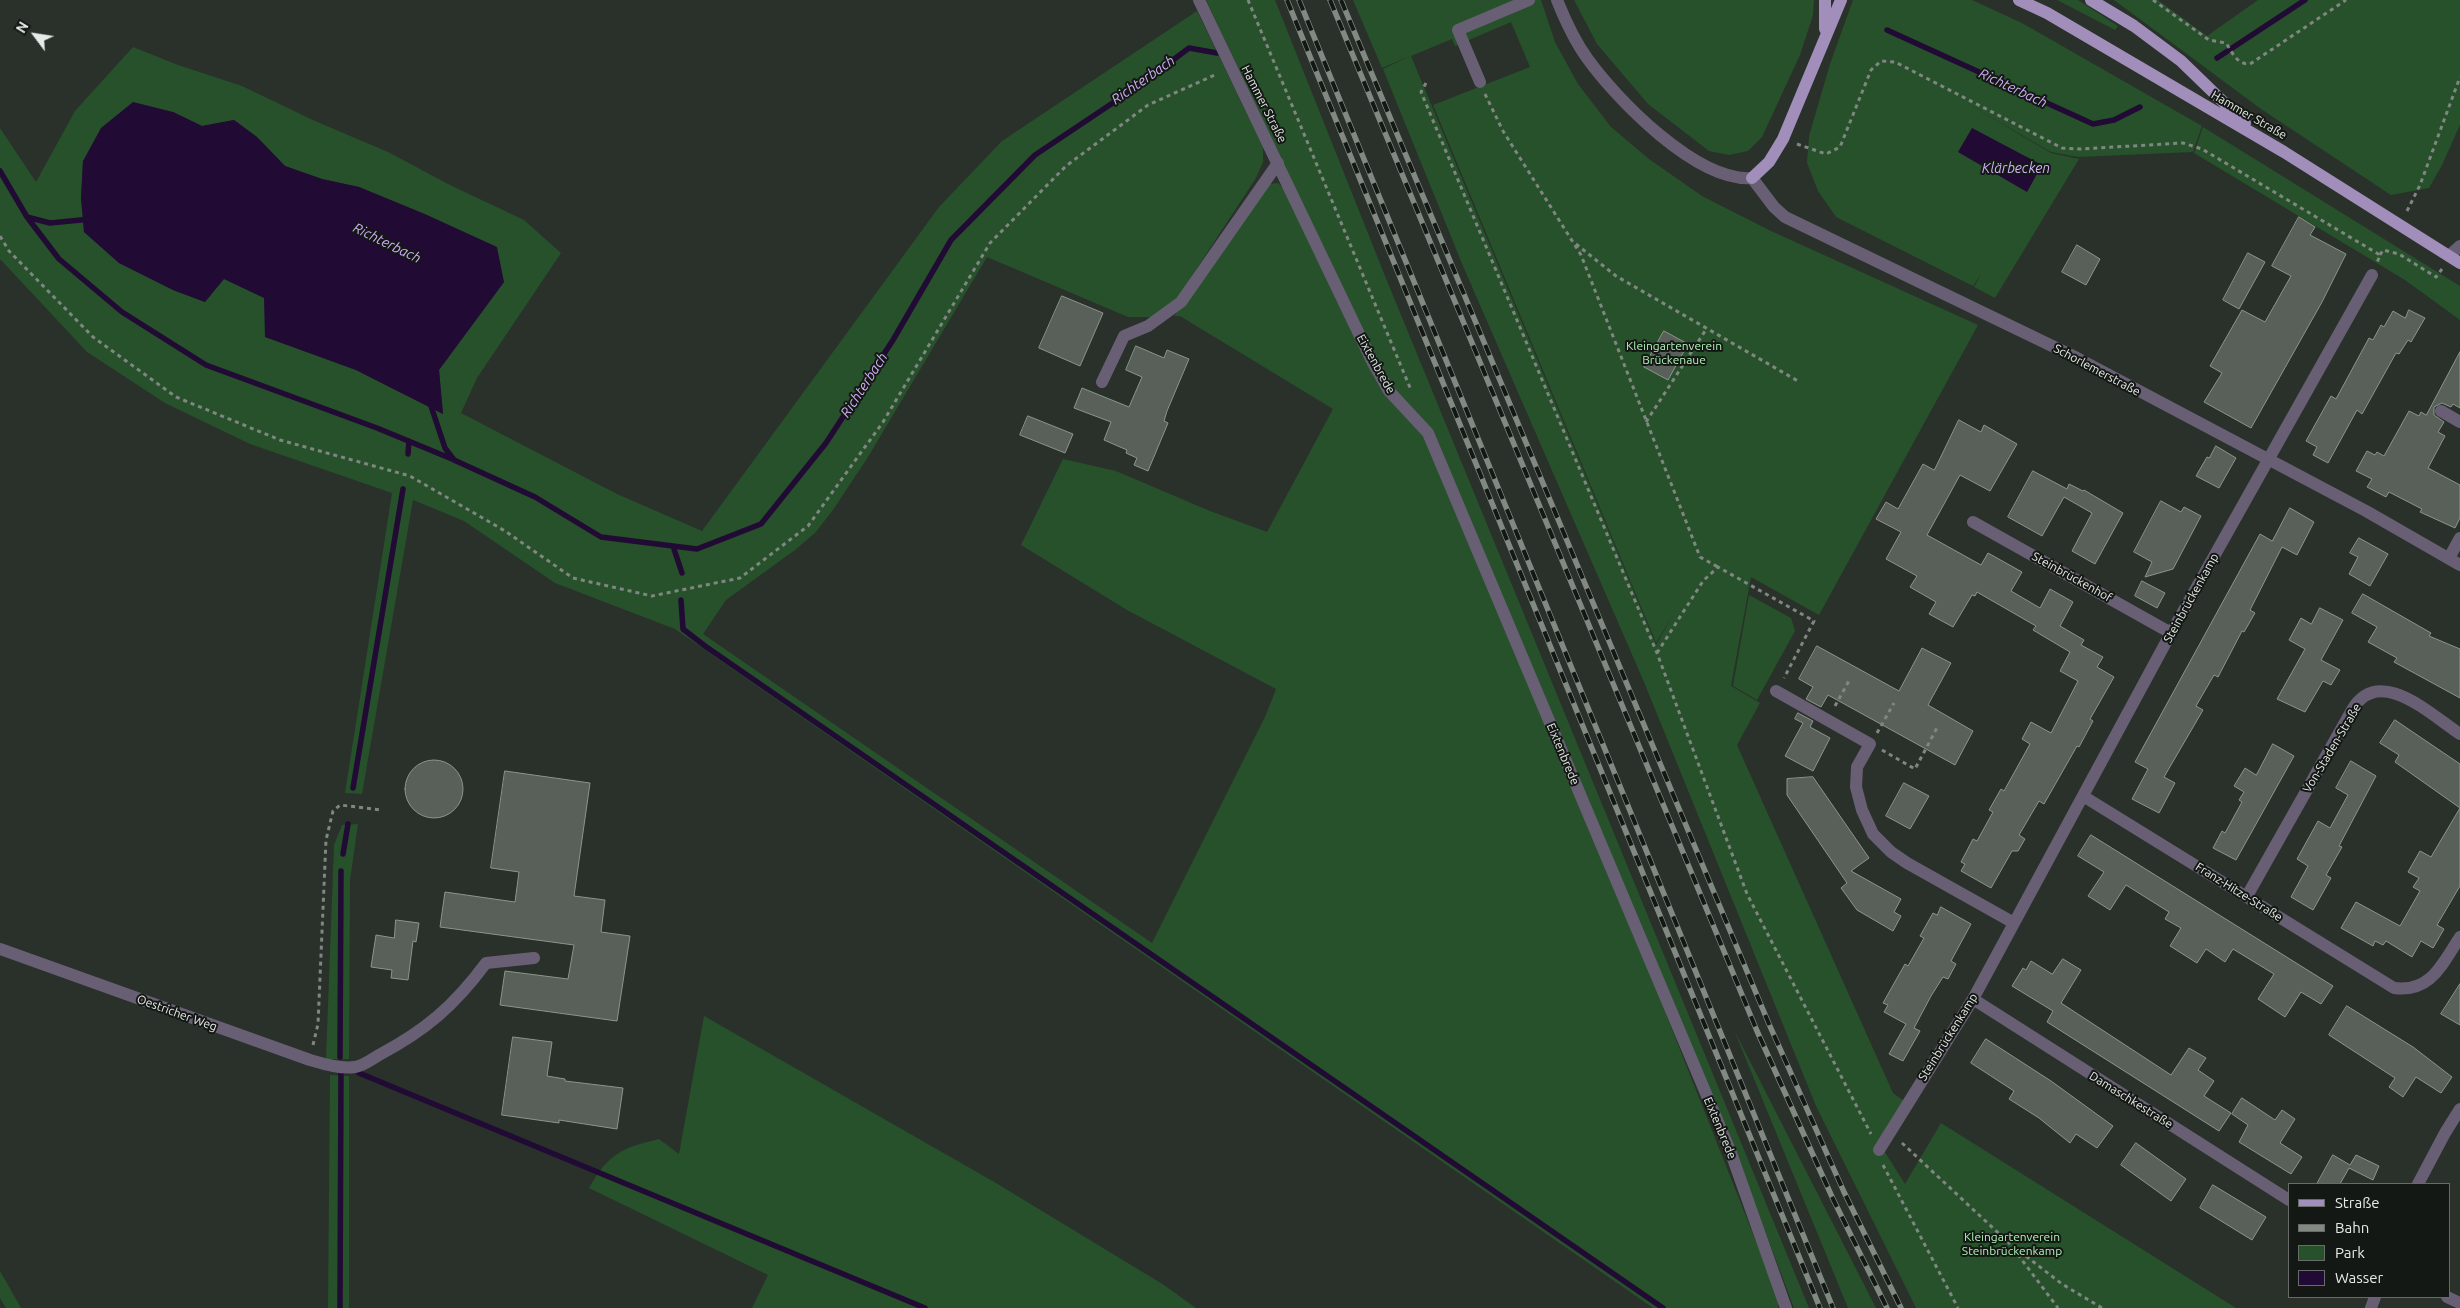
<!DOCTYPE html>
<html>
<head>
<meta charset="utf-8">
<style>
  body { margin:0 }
  #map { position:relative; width:2460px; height:1308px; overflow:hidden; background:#29312a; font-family:Ubuntu,sans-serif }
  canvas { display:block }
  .legend { position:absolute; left:2288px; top:1183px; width:162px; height:115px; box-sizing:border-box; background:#141814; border:1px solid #686c68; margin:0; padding:6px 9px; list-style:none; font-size:15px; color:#e6ebe7 }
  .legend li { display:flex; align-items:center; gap:10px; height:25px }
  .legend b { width:25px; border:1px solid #686c68 }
  .north { position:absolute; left:10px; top:10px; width:50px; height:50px; -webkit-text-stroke:4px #141814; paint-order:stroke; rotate:301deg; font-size:14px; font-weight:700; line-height:20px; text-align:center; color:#e6ebe7 }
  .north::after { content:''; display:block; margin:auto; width:18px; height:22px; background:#e6ebe7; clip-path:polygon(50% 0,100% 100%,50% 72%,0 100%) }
</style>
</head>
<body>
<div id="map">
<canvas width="2460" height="1308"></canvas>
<ul class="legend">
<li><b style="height:6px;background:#a28ebb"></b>Straße</li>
<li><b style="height:6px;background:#828983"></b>Bahn</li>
<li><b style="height:14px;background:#27512b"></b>Park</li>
<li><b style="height:14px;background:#210a34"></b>Wasser</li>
</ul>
<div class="north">N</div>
</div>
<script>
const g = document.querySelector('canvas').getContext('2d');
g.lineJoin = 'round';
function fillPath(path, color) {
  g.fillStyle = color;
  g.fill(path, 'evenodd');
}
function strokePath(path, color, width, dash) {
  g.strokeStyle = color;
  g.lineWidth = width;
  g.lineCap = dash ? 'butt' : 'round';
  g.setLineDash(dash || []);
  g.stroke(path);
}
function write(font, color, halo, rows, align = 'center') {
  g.font = font + ' Ubuntu,sans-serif';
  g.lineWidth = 4;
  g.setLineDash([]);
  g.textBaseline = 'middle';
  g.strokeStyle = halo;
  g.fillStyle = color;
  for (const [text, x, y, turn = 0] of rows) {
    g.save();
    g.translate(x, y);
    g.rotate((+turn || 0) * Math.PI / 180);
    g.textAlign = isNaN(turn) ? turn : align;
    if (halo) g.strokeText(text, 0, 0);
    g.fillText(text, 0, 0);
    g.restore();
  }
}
fillPath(new Path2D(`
  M1206,0H1275L1385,276L1809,1308H1794L1735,1151L1431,431L1393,389L1376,359Z
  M1353,0H1541L1555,42L1578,84L1611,127L1649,159L1702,196L1771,231L1978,325L1819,615L1751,577L1731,686L1760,703L1737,745L1893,1093L1907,1103L1881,1146L1905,1184L1941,1123L2236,1308H1916L1816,1106L1644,682L1463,266L1383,69L1410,56L1382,68ZM1511,22L1530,67L1433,105L1656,643L1674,613L1656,645L1411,56L1452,39L1455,46Z
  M1574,0H1814L1813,15L1800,55L1762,137L1748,151L1729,155L1709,151L1648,104L1597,44Z
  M1853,0H1972L2022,23L2202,126L2193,152L2078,157L2051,152L1965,102L2051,153L2079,159L1995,298L1974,287L1981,274L1973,286L1836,217L1818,191L1807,163L1809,136L1830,64Z
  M2057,0H2078L2118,26L2115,30Z
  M2114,0H2158L2207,36L2258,0H2460V125L2442,165L2429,188L2391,195L2261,109Z
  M1197,11L1263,147V162L1256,178L1176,300L1151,317H1128L987,257L868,457L833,510L815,533L795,550L726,600L703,634L1152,943L1265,717L1276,689L1127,610L1021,545L1063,459L1116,471L1210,511L1267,532L1333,409L1180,316H1174L1269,184L1278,183L1288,193L1385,393L1424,437L1652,979L1778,1297V1308H1653L675,629L555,583L464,521L413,500L362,794L345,793L392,493L250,444L165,403L87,352L0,259V128L36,182L75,111L133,47L178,65L242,86L315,121L388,152L450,185L524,220L561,253L477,378L461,413L617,494L702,531L939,207L1002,141ZM173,112L202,126L234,120L257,137L285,166L322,179L359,187L427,215L504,282L439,370L443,414L356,370L266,337L265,298L224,278L205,302L173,290L119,263L84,232L81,198L83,161Z
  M2203,127L2460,286V320L2405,280L2194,153Z
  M1749,595L1791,618L1795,631L1757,700L1733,686Z
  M358,824L350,880L349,1059H326L334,845L342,825Z
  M704,1016L996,1183L1164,1285L1196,1308H752L768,1275L589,1188C609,1153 622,1148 659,1139L679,1154Z
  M1734,1030L1876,1308H1848Z
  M330,1075L349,1076V1308H328Z
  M0,1271L21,1308H6L0,1298Z`), '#27512b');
fillPath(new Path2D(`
  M133,102L173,112L202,126L234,120L257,137L285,166L322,179L359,187L427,215L497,247L504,282L439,370L443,414L356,370L265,337L264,298L224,279L205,302L173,290L119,263L84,232L81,198L83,161L101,128Z
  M1972,128L2042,165L2027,192L1958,152Z`), '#210a34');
strokePath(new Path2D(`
  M1887,30L2093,124L2114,120L2140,107
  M2217,58L2305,0
  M0,171L27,217L50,223L91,219
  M27,217L59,259L122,312L206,365L377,428L452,459
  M430,403L445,448L454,460L535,497L601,537L697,549L761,524L826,443L893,340L951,240L1035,155L1141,84L1189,48L1217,53
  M408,454L409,441
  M673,546L682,573
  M681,600L683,629L705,646L1663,1308
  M353,788L403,489
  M343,854L348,824
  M340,1057L341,871
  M359,1073L925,1308
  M340,1308L341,1069`), '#210a34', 5.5);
const building = new Path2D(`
  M2299,217L2315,227L2310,235L2346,254L2322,302L2251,428L2204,402L2222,373L2210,366L2242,310L2265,322L2291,276L2272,266Z
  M2077,245L2100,259L2086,285L2062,272Z
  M2248,253L2265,262L2239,309L2223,300Z
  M1062,296L1103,313L1080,366L1039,348Z
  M2409,310L2425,318L2411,342L2408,340L2399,354L2396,353L2362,414L2357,410L2328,463L2313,455L2317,447L2306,441L2331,396L2336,399L2369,338L2373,340L2381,325L2384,327L2393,311L2405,318Z
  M1664,331L1688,344L1668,380L1644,367Z
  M1136,346L1164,358L1167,350L1189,359L1167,411L1164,421L1168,423L1148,471L1134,465L1137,458L1126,453L1127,450L1104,440L1111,422L1074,408L1082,388L1129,407L1142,377L1126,370Z
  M2460,352V408L2453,404L2451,407L2442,403L2434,407V415L2444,422L2438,432L2445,436L2428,468L2460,485V518L2455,528L2420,512L2422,509L2389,492L2386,497L2367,487L2372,479L2356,471L2367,451L2375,455L2377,452L2384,456L2409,411L2419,416L2421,412L2426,415Z
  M1028,416L1073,434L1065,453L1020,435Z
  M1959,420L1981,432L1984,425L2017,444L1990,491L1960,475L1927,535L1981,565L1988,553L2022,572L2011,591L2040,608L2050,589L2073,602L2060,626L2084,640L2081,645L2103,657L2097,667L2114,677L2090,719L2093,721L2079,747L2077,746L2044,804L2039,801L2019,835L2025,839L2018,851H2012L1991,888L1961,871L1965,864L1961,862L1973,839L1977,841L1993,812L1989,810L2001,789L2004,791L2030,744L2022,739L2031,722L2051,733L2078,681L2060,671L2070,652L2033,630L2036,626L1977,592L1975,596L1972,595L1953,627L1929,614L1936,602L1910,587L1917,576L1886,559L1901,532L1876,519L1886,502L1898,509L1923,464L1934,470Z
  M2216,446L2236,458L2219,488L2196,476L2207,457L2209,458Z
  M2033,471L2067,489L2069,484L2083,491L2084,490L2123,513L2095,564L2072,551L2092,513L2064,497L2042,536L2008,517Z
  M2161,501L2181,512L2184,507L2201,516L2173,569L2145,577L2152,562L2134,552Z
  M2290,508L2314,522L2297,555L2282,547L2250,610L2255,613L2244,632L2242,631L2218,677L2214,675L2196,706L2203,710L2164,777L2175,783L2159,813L2132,799L2148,769L2135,762L2260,534L2272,541Z
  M2359,538L2388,554L2370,586L2349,574L2358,557L2350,553Z
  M2142,581L2165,593L2157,608L2135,596Z
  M2363,594L2431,633L2429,636L2460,649V698L2394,662L2397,658L2368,642L2377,627L2352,613Z
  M2320,608L2343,620L2321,660L2340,670L2331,685L2323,681L2305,712L2277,699L2305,649L2289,640L2301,618L2311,624Z
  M1817,646L1899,691L1922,648L1951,663L1928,705L1973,731L1955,765L1828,695L1821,707L1806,699L1813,687L1799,679Z
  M1798,713L1813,721L1810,727L1830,738L1813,771L1785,756L1803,723L1795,719Z
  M2395,720L2460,764V886L2437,925L2444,929L2433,948L2421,941L2412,957L2386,941L2383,945L2375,941L2373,946L2341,928L2356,902L2400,926L2420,891L2413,887L2419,878L2408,872L2420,851L2431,857L2460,808L2395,762L2399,755L2380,743Z
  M2273,744L2294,756L2236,860L2213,848L2222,831L2225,833L2242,802L2239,800L2244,792L2234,786L2245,768L2256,775Z
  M405 789a29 29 0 1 1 58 0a29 29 0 1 1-58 0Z
  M2351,761L2376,776L2339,846L2342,847L2326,875L2331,878L2313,910L2291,897L2308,866L2297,859L2318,821L2330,828L2348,795L2336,788Z
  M505,771L590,783L574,896L605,900L601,932L630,936L617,1021L500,1005L505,971L568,979L574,945L440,927L445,892L515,902L519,872L491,868Z
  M1813,777L1869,858L1851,871L1901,899L1894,912L1901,916L1893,931L1857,910L1841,888L1847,883L1787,795V779Z
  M1904,783L1929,796L1910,829L1886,816Z
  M2091,835L2333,986L2321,1004L2301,992L2285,1017L2258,999L2274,974L2233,949L2225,962L2206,949L2197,963L2170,946L2181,928L2165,919L2169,912L2126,885L2110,910L2088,896L2104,872L2078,856Z
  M1941,907L1971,924L1951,961L1956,964L1948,979L1943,977L1931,996L1914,1028L1920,1031L1903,1061L1889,1054L1906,1024L1884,1012L1888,1005L1883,1003L1905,964L1908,966L1924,938L1920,936L1933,913L1937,915Z
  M396,920L419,923L416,942L413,941L408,980L391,978L392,970L371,967L376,935L394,938Z
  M2063,959L2081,970L2061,1003L2171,1075L2189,1048L2206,1058L2198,1070L2214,1081L2204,1096L2231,1113L2219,1131L2047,1022L2053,1011L2012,986L2023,968L2026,970L2031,961L2052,974Z
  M2460,984V1025L2441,1014Z
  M2347,1006L2413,1047L2452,1077L2441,1093L2416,1077L2403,1097L2389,1087L2395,1078L2329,1035Z
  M513,1037L552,1042L547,1076L565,1079V1081L623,1088L617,1129L559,1120V1123L502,1115Z
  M1986,1039L2051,1081L2113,1126L2097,1148L2076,1134L2070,1143L2039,1118L2009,1099L2014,1091L1971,1063Z
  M2242,1098L2275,1120L2282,1110L2295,1119L2280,1143L2302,1157L2291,1174L2239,1142L2248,1125L2232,1114Z
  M2136,1143L2186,1179L2171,1201L2121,1165Z
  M2333,1155L2350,1165L2356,1155L2379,1166L2373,1180L2349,1168L2340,1184H2317Z
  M2213,1185L2266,1217L2252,1240L2200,1208Z`);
fillPath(building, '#586059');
strokePath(building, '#8c958c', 1);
strokePath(new Path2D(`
  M1248,0L1411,390
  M2153,0L2209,40L2226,43C2232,52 2237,65 2250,64L2346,0
  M1426,83L1421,92L1657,653L1747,894L1871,1134
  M1485,94L1503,131L1581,255L1700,557L1718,567
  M1797,144L1826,154L1840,147L1871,70L1881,61L1895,62L2062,148L2080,149L2183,143L2202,149L2380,255L2377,263
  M2407,211L2420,185L2460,77
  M0,236L9,251L93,337L176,397L280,440L410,476L505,531L573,578L652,596L740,578L808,526L883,422L990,243L1066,166L1148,105L1217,74
  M1576,244L1616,276L1798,381
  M2380,255L2383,250L2399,254L2436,277L2442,269
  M1646,422L1707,328
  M1657,653L1703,581L1718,567L1814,621L1784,678
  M1835,706L1850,679
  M1877,733L1894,703
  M1882,750L1915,769L1938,726
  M313,1045L318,1024L326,840L333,811L340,805L381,810
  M1902,1143L2009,1243L2062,1284L2102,1308
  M1883,1165L1958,1308
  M2013,1248L2058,1308`), '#808681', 3, [4, 4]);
strokePath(new Path2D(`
  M1199,0L1372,361L1389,391L1428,433L1731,1153L1786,1308
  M1557,0C1565,20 1574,40 1587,58C1617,100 1697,182 1752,178L1774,207L1785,217L2077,358L2366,511L2460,565
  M1480,82L1458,30L1529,0
  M2449,256L2460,246
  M1102,382L1124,336L1148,326L1181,302L1278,163
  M2441,411L2460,422
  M1973,522L2171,633
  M2449,558L2460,538
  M1776,691L1870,744L1857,767L1856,787L1862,810L1873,834L1891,852L1907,863L2014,923
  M2083,796L2394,988C2431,993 2442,964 2460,937
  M2247,896L2352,710C2379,664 2431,715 2460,734
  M0,949L310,1060C324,1064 340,1069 355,1067C363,1066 372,1059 379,1055C426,1030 454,1006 486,963L534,958
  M1973,999L2289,1200
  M1879,1150L1973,999L2171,633L2372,275
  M2418,1184L2445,1133L2460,1109
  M2447,1297L2460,1303
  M2371,1308L2375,1297`), '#695f75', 12);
strokePath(new Path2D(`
  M1825,0V29
  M2019,0L2047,13L2284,152L2460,263
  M2091,0L2134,26L2181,61L2245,123
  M1752,178L1769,162L1783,139L1841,0`), '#a28ebb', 12);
const rail = new Path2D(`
  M1287,0L1820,1308
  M1299,0L1833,1308
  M1330,0L1757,1031L1833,1199L1887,1308
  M1341,0L1769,1024L1844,1192L1901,1308`);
strokePath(rail, '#828983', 5.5);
strokePath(rail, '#141814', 4, [11]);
write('12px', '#e6ebe7', '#141814', [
  ["Hammer Straße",1264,104,63],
  ["Hammer Straße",2249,115,30],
  ["Eixtenbrede",1376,364,61],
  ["Schorlemerstraße",2097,370,28],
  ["Steinbrückenhof",2072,577,29],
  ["Steinbrückenkamp",2191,598,-61],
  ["Von-Staden-Straße",2332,748,-59],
  ["Eixtenbrede",1563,754,67],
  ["Franz-Hitze-Straße",2239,892,32],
  ["Oestricher Weg",177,1013,20],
  ["Steinbrückenkamp",1948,1037,-58],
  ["Damaschkestraße",2131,1100,32],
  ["Eixtenbrede",1720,1128,67]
]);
write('12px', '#aff3b4', '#141814', [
  ["Kleingartenverein",1674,346],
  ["Brückenaue",1674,360],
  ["Kleingartenverein",2012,1237],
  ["Steinbrückenkamp",2012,1251]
]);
write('italic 14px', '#d1affa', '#141814', [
  ["Richterbach",1143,80,-35],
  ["Richterbach",2013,88,25],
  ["Klärbecken",2016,168],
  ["Richterbach",387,243,26],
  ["Richterbach",864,385,-57]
]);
</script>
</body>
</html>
